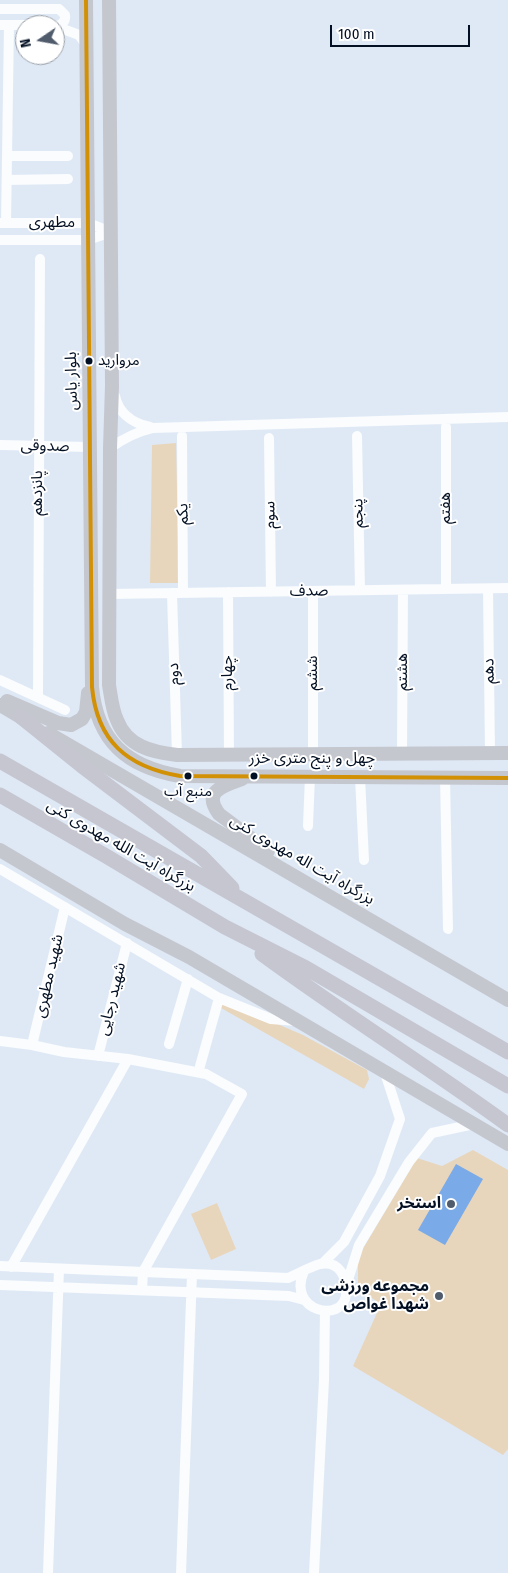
<!DOCTYPE html>
<html>
<head>
<meta charset="utf-8">
<style>
  body { margin:0 }
  #map { position:relative; width:508px; height:1573px; overflow:hidden; background:#dfe9f5; font-family:"Fira Sans Condensed",sans-serif }
  canvas { display:block }
  .north { position:absolute; left:15px; top:15px; width:50px; height:50px; box-sizing:border-box; background:#fff; border:1px solid #9a9fa7; border-radius:50%; rotate:258deg; font-size:14px; font-weight:700; line-height:20px; text-align:center; color:#031023 }
  .north::after { content:''; display:block; margin:auto; width:18px; height:22px; background:#505c6c; clip-path:polygon(50% 0,100% 100%,50% 72%,0 100%) }
  .scale { position:absolute; left:330px; top:25px; width:140px; height:22px; box-sizing:border-box; border:2px solid #031023; border-top:0; padding-left:6px; font-size:15px; line-height:18px; white-space:nowrap; color:#031023; -webkit-text-stroke:4px #fff; paint-order:stroke }
</style>
</head>
<body>
<div id="map">
<canvas width="508" height="1573"></canvas>
<div class="north">N</div>
<div class="scale">100 m</div>
</div>
<script>
const g = document.querySelector('canvas').getContext('2d');
g.lineJoin = 'round';
function fillPath(path, color) {
  g.fillStyle = color;
  g.fill(path, 'evenodd');
}
function strokePath(path, color, width, dash) {
  g.strokeStyle = color;
  g.lineWidth = width;
  g.lineCap = dash ? 'butt' : 'round';
  g.setLineDash(dash || []);
  g.stroke(path);
}
function write(font, color, halo, rows, align = 'center') {
  g.font = font + ' "Fira Sans Condensed","Noto Sans Arabic",sans-serif';
  g.lineWidth = 4;
  g.setLineDash([]);
  g.textBaseline = 'middle';
  g.strokeStyle = halo;
  g.fillStyle = color;
  for (const [text, x, y, turn = 0] of rows) {
    g.save();
    g.translate(x, y);
    g.rotate((+turn || 0) * Math.PI / 180);
    g.textAlign = isNaN(turn) ? turn : align;
    if (halo) g.strokeText(text, 0, 0);
    g.fillText(text, 0, 0);
    g.restore();
  }
}
fillPath(new Path2D(`
  M176,443L179,583H150L152,445Z
  M224,1001L303,1035L367,1070L369,1079L364,1089L221,1008Z
  M473,1150L508,1170V1449L503,1455L353,1366L381,1304L358,1289V1257L417,1158L442,1166Z
  M217,1203L236,1249L211,1260L191,1214Z`), '#e8d6bc');
fillPath(new Path2D(`
  M456,1164L483,1179L445,1245L418,1230Z`), '#7aaae7');
strokePath(new Path2D(`
  M0,9H59L65,15C66,21 62,25 56,26
  M0,25H25
  M55,26L79,35L86,45
  M7,156H68
  M7,180L68,179
  M1,223H88L111,232
  M6,223L9,25
  M0,240H88L111,232
  M115,396C119,414 132,423 150,427
  M182,436L183,593
  M357,436L360,590
  M269,438L271,592
  M0,445L90,447
  M110,448C124,438 136,432 153,428L508,417
  M446,589V427
  M488,589L490,753
  M313,591V754
  M228,592L229,755
  M172,593L177,755
  M110,594L508,588
  M0,680L65,710
  M38,697L40,259
  M402,754L403,590
  M360,777L364,860
  M445,777L448,929
  M308,826L310,776
  M0,869L219,998L271,1019L296,1021
  M0,1041L32,1045L64,1052L128,1059L206,1074L242,1094L143,1272L142,1290
  M169,1044L188,979
  M32,1045L65,907
  M98,1056L127,943
  M200,1066L219,998
  M322,1264L344,1242L380,1176L400,1119L385,1073
  M0,1266L288,1278C298,1274 309,1267 320,1264C340,1260 347,1278 346,1294C344,1324 286,1312 304,1271
  M11,1267L128,1059
  M347,1283L359,1245L409,1162L432,1133L474,1124
  M0,1285L289,1296L304,1300
  M48,1573L59,1269
  M181,1573L192,1274
  M314,1573L324,1380L325,1311`), '#fafcfe', 10);
strokePath(new Path2D(`
  M86,0L92,687C97,741 127,767 180,776L508,778
  M109,0L112,386L110,448L109,685C111,696 112,709 117,720C127,746 151,752 177,755L508,753
  M7,701L58,723L71,725L82,719L86,712L88,693
  M0,705L29,722
  M48,733L508,1000
  M242,779C223,786 202,791 219,814L268,851
  M0,850L125,924L189,957L508,1144`), '#c5c7cf', 14);
strokePath(new Path2D(`
  M21,717L82,766L201,856L232,888
  M0,761L508,1052
  M0,795L106,856L225,927L306,968L508,1086
  M262,954C342,1013 427,1066 508,1125`), '#c5c6d0', 15);
strokePath(new Path2D(`
  M86,0L92,687C97,741 127,767 180,776L508,778`), '#d29005', 4);
for (const [x, y, r, color] of [
  [89,361,4.5,"#031023"],
  [188,776,4.5,"#031023"],
  [254,776,4.5,"#031023"],
  [451,1204,5,"#505c6c"],
  [439,1296,5,"#505c6c"]
]) {
  const dot = new Path2D();
  dot.arc(x, y, r, 0, 2 * Math.PI);
  g.fillStyle = color;
  g.fill(dot);
  strokePath(dot, '#fff', 2);
}
write('15px', '#031023', '#fff', [
  ["مروارید",98,361],
  ["منبع آب",188,792,"center"]
], 'left');
write('16px', '#031023', '#fff', [
  ["مطهری",52,223],
  ["بلوار یاس",72,381,-91],
  ["صدوقی",45,446,1],
  ["پانزدهم",38,493,-90],
  ["هفتم",446,508,-90],
  ["پنجم",358,513,-91],
  ["یکم",183,514,-91],
  ["سوم",270,515,-91],
  ["صدف",309,591,-1],
  ["دهم",489,671,-91],
  ["هشتم",403,672,-90],
  ["چهارم",228,673,-90],
  ["ششم",313,673,-90],
  ["دوم",174,674,-92],
  ["چهل و پنج متری خزر",312,759],
  ["بزرگراه آیت الله مهدوی کنی",121,846,30],
  ["بزرگراه آیت اله مهدوی کنی",302,860,30],
  ["شهید مطهری",49,976,-77],
  ["شهید رجایی",112,999,-76]
]);
write('bold 16px', '#031023', '#fff', [
  ["استخر",441,1204],
  ["مجموعه ورزشی",429,1287],
  ["شهدا غواص",429,1305]
], 'right');
</script>
</body>
</html>
